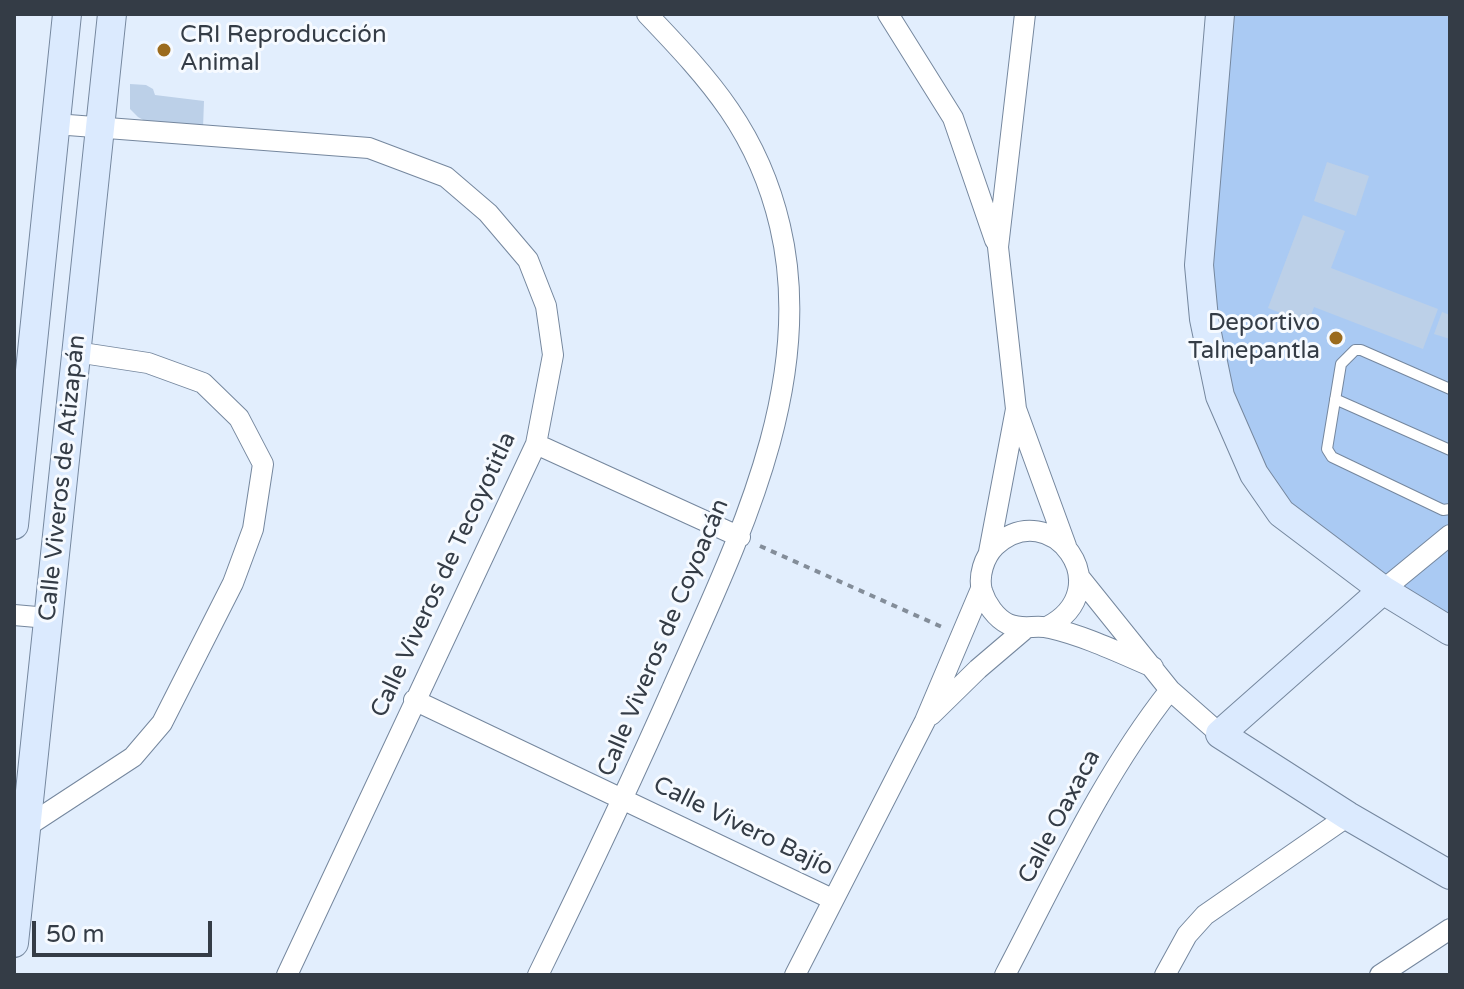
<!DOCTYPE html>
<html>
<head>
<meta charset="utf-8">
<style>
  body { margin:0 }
  #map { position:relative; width:1464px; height:989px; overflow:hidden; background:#e2eefd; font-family:"Varela Round",sans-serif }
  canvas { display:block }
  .frame { position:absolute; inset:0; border:16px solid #343c46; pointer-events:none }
  .scale { position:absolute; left:32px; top:921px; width:180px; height:36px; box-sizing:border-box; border:4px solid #343c46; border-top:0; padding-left:10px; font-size:24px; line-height:28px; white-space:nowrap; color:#343c46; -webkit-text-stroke:6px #f6faff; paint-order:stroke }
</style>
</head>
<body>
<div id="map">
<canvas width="1464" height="989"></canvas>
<div class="frame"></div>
<div class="scale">50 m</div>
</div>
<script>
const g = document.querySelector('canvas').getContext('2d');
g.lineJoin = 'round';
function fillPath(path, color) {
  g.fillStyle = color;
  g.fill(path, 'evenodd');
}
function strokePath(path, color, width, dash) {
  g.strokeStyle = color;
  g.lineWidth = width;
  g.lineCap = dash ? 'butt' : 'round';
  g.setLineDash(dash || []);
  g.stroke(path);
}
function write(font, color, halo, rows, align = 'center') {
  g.font = font + ' "Varela Round",sans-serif';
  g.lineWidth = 6;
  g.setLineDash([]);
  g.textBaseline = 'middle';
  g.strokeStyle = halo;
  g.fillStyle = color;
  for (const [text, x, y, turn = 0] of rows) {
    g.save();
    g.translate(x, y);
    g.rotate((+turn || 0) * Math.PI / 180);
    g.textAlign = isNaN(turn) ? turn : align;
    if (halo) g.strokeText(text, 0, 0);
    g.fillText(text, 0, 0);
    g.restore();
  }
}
fillPath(new Path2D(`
  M1228,14H1450V620L1284,506L1232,395L1213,280L1214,158Z`), '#aacaf3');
fillPath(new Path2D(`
  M130,84L146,85L153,89L155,95L204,101L203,128L147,122L138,117L130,109Z
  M1327,162L1369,176L1356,216L1314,201Z
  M1303,215L1345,231L1331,268L1438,309L1423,349L1314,307L1308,324L1268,308Z
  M1442,312L1450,315V339L1434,334Z`), '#bcd0e8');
const lane = new Path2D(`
  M1450,389L1361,350H1355L1341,364L1327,449L1332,457L1443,510L1450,509
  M1335,399L1450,450`);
const street = new Path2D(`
  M888,14L953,118L995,240
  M1025,14L998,247L1016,409L1066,546
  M55,124L369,148L446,177L488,213L528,260L546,306L553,355L536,444L287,975
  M536,444L740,537
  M989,552L1016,409
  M1080,578L1170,690L1220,734
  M1383,590L1450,535
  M14,615L48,618
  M1047,627C1121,589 1051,494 995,546C984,557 978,576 982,591C986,604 996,618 1008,624C1025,631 1035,624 1050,628C1085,636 1120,653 1153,667
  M414,700L832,899
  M931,715L978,669L1025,629
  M26,827L133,757L162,723L233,583L253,529L263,464L239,418L203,383L148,363L76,352
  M538,975C586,877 633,778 677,678C738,540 817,382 780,226C758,132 711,81 647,14
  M795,975L925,721L981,589
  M1005,975C1056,878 1102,776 1170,690
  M1165,975L1187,935L1205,915L1348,816
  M1380,975L1450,929`);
const secondary = new Path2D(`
  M1220,14L1199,265L1204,319L1220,396L1254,474L1281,513L1383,590L1450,631
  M14,525L67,14
  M1383,590L1220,734L1348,816L1450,875
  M14,943L112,14`);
strokePath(lane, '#75879e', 12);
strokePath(street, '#75879e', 22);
strokePath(secondary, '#75879e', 30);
strokePath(new Path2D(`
  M760,546L942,627`), '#838d99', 4, [6, 6]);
strokePath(lane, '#fff', 10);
strokePath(street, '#fff', 20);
strokePath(secondary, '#dbeafe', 28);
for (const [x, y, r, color] of [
  [164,50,8,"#9b6b1d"],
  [1336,338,8,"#9b6b1d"]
]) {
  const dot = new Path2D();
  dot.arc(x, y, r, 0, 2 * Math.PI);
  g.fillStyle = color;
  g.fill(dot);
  strokePath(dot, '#f6faff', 3);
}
write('24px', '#343c46', '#f6faff', [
  ["CRI Reproducción",180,36],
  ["Animal",180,64],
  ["Deportivo",1320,324,"right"],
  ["Talnepantla",1320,352,"right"]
], 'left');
write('24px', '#343c46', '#f6faff', [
  ["Calle Viveros de Atizapán",63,478,-84],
  ["Calle Viveros de Tecoyotitla",444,575,-65],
  ["Calle Viveros de Coyoacán",664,638,-67],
  ["Calle Oaxaca",1060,817,-62],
  ["Calle Vivero Bajío",743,827,26]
]);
</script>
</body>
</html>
